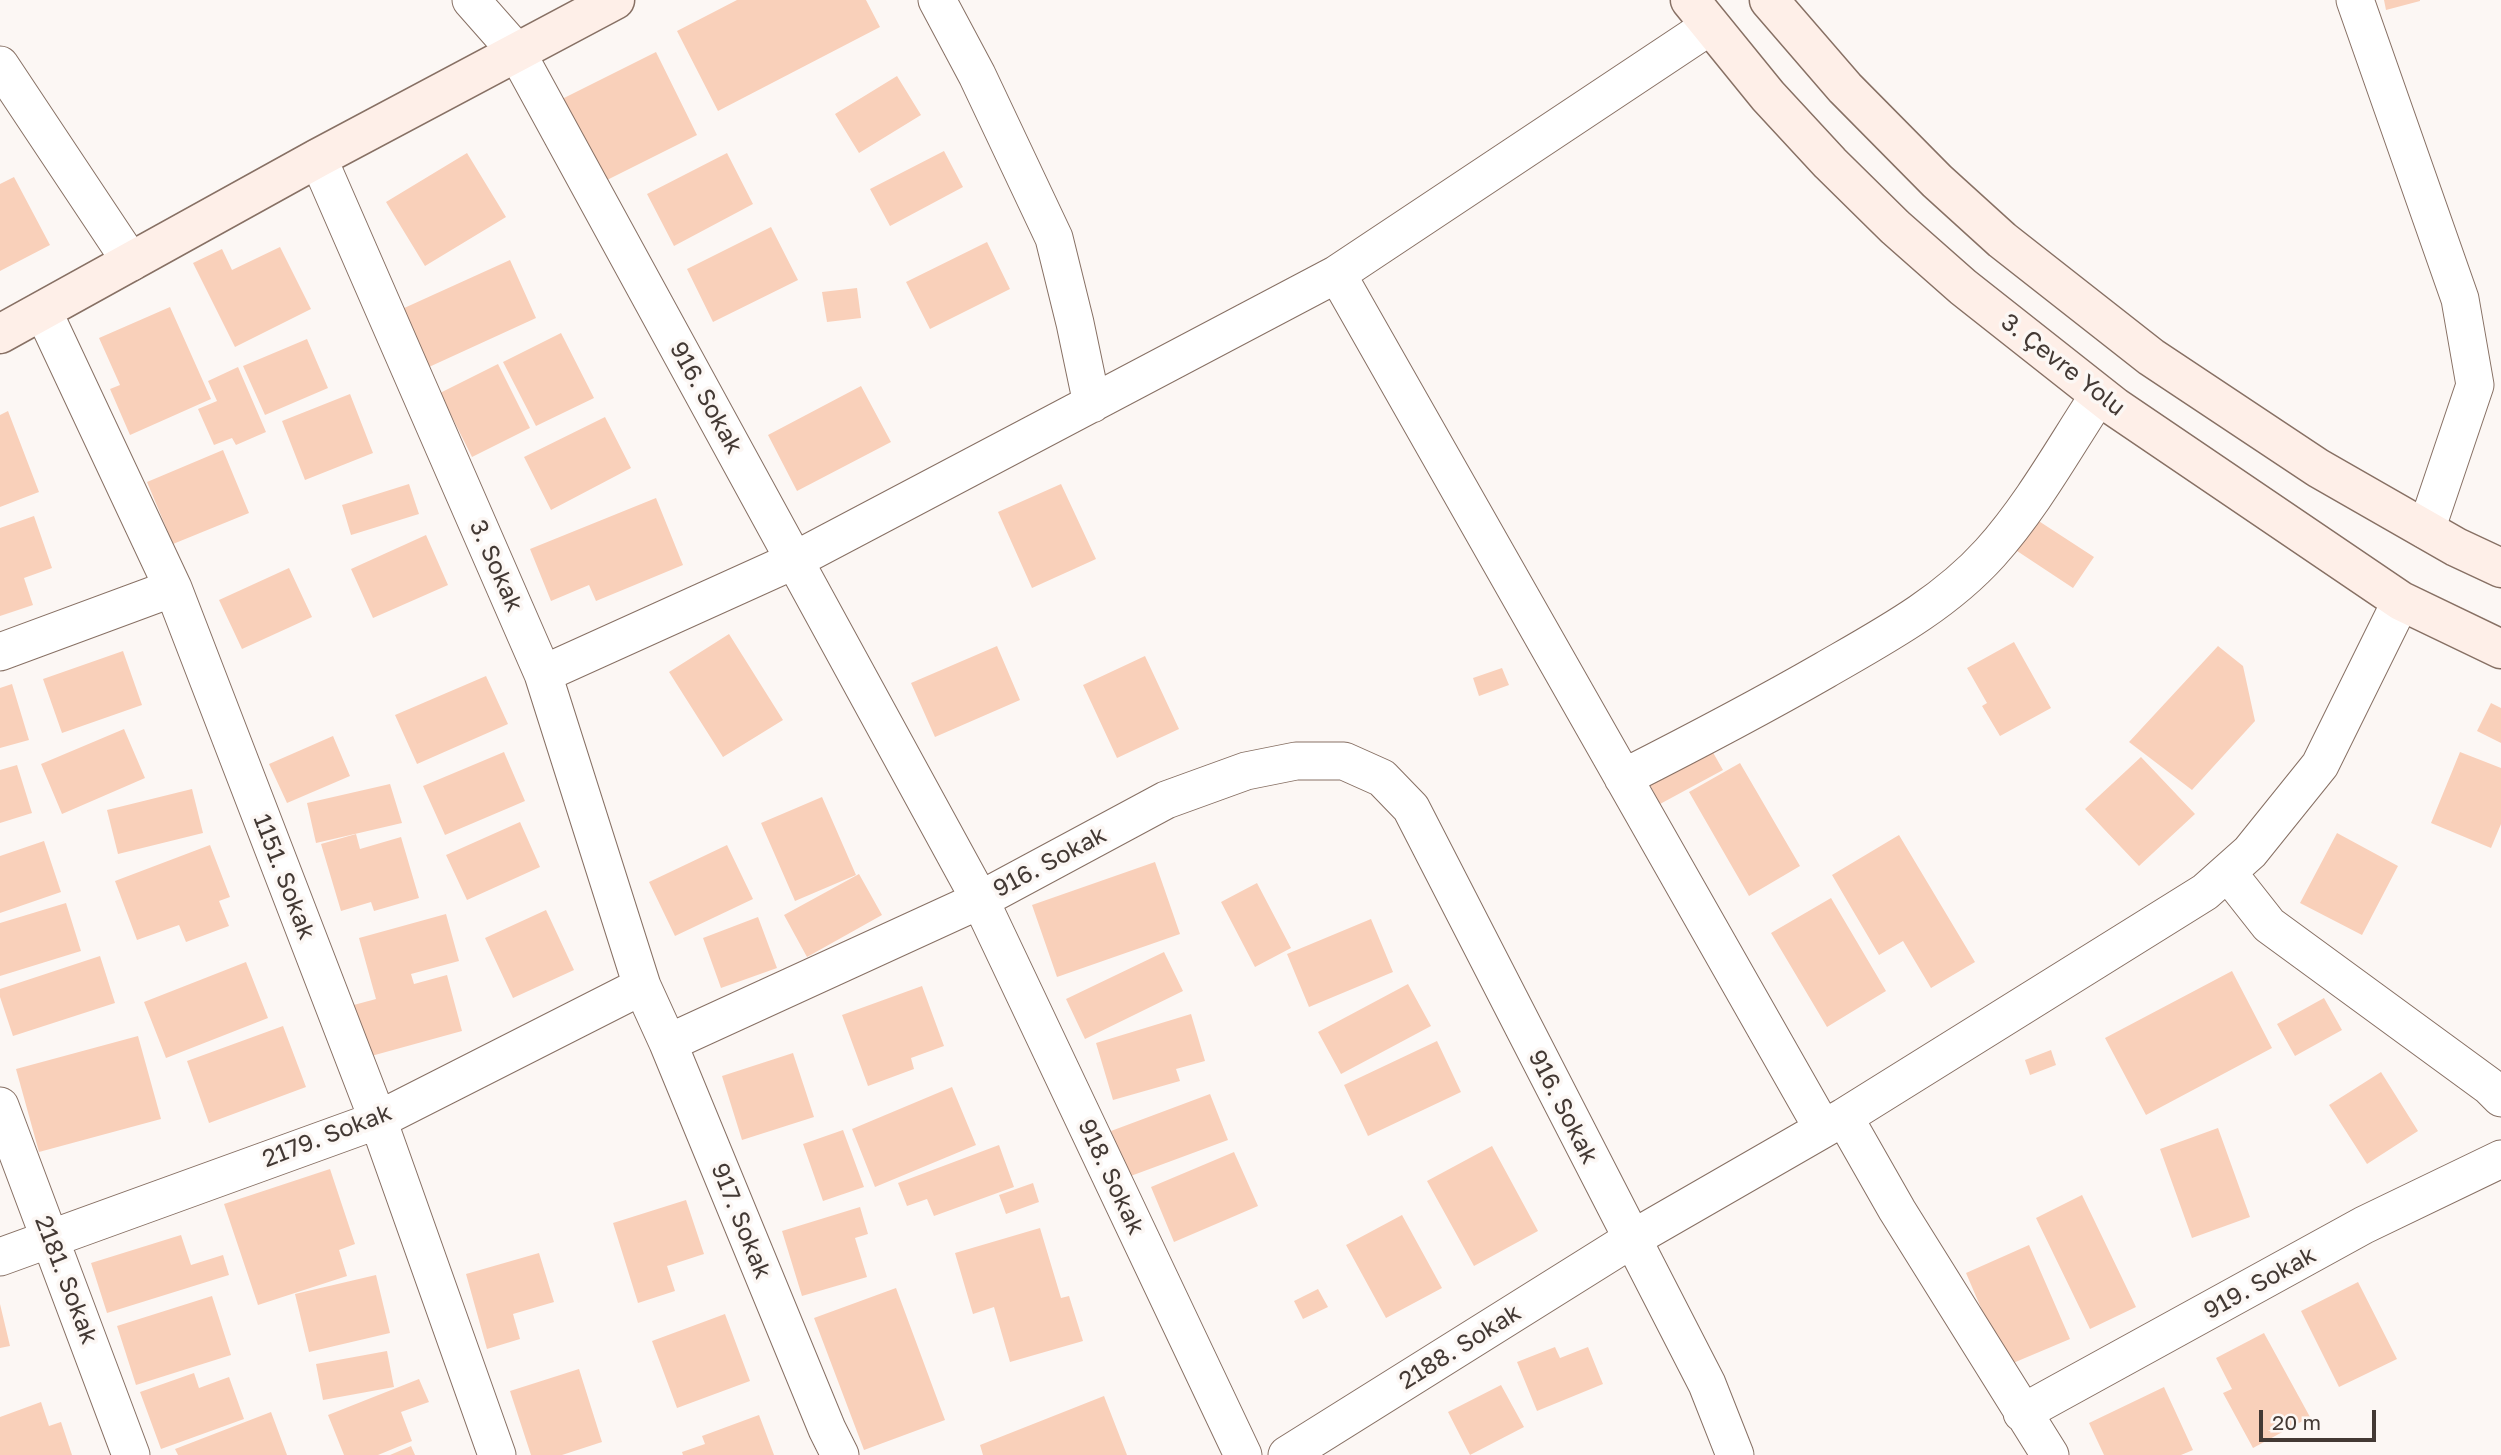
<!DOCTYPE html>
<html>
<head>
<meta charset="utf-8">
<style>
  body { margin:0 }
  #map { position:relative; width:2501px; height:1455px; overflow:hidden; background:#fcf7f4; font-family:"Golos Text",sans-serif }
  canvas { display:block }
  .scale { position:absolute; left:2259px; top:1410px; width:117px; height:32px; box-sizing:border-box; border:4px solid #433934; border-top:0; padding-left:9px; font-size:21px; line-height:24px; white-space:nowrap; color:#433934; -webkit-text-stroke:5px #fcf7f4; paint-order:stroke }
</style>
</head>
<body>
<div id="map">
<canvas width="2501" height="1455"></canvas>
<div class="scale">20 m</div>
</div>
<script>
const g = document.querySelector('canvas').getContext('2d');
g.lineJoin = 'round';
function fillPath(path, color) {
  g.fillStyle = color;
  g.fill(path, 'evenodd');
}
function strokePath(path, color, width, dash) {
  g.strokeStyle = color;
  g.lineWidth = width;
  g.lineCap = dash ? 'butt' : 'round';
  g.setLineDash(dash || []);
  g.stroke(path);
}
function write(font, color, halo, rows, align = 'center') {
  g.font = font + ' "Golos Text",sans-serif';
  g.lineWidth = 7;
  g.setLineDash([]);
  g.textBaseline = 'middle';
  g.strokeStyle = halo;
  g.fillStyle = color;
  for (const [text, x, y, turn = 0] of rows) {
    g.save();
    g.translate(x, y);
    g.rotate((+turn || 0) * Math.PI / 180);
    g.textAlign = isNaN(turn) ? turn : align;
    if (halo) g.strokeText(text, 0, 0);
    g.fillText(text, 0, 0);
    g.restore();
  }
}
fillPath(new Path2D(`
  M737,0H866L880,27L718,111L677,31Z
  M2384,0H2420V1L2386,10Z
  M656,52L697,135L601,183L560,100Z
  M897,76L921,115L859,153L835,114Z
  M944,151L963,187L890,226L870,189Z
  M467,153L506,217L425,266L386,202Z
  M727,153L753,204L674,246L647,194Z
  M14,177L50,245L0,271V184Z
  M771,227L798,280L713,322L687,269Z
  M987,242L1010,289L930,329L906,282Z
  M280,247L311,309L235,347L193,263L222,249L232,270Z
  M510,260L536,318L429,367L402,309Z
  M857,288L861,318L827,322L822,292Z
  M170,307L211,399L130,435L110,389L120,385L99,338Z
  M561,333L594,398L536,426L503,362Z
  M307,339L328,388L265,415L243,366Z
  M498,364L530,428L472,457L440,393Z
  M238,367L266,432L236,445L232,438L214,445L198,409L217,401L208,381Z
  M861,386L891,442L797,491L768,435Z
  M350,394L373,453L305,480L282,421Z
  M8,411L39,492L0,507V415Z
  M605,417L631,468L551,510L524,457Z
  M223,450L249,513L173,544L147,482Z
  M409,484L419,514L351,535L342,505Z
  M1061,484L1096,559L1032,588L998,512Z
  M656,498L683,565L596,601L589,585L551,601L530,549Z
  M34,516L52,568L24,578L33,605L0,616V528Z
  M2031,516L2094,557L2073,588L2011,547Z
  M426,535L448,585L373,618L351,569Z
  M289,568L312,617L242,649L219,600Z
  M729,634L783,720L723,757L669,672Z
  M2014,642L2051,708L2000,736L1982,706L1987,703L1967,668Z
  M997,646L1020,700L935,737L911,683Z
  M2218,646L2243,666L2255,721L2192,790L2129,742Z
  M123,651L142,705L62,733L43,679Z
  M1145,656L1179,729L1117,758L1083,685Z
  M1502,668L1509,685L1479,696L1473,678Z
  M486,676L508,724L417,764L395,715Z
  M12,684L29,740L0,748V688Z
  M2491,703L2501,708V743L2477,731Z
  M124,729L145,778L62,814L41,764Z
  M333,736L350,776L287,803L269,764Z
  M1711,749L1723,770L1660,804L1649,783Z
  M504,752L525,801L445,835L423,786Z
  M2460,752L2501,768V824L2491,848L2431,823Z
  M2141,757L2195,814L2139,866L2085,809Z
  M1740,763L1800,866L1749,896L1689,792Z
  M17,765L32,813L0,823V770Z
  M390,784L402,823L316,843L307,803Z
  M192,789L203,833L118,854L107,810Z
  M822,797L856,875L795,901L761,823Z
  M520,822L540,867L467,900L446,855Z
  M2337,833L2398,866L2362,935L2300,903Z
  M356,834L360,849L401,837L419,898L374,911L371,902L341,911L321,844Z
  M1899,835L1975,962L1931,988L1903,941L1879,955L1832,875Z
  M44,841L61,892L0,913V856Z
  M210,845L230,897L219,901L229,926L186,942L179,925L137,940L115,881Z
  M727,845L753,899L675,936L649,882Z
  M1155,862L1180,934L1057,977L1032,905Z
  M859,874L882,915L807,957L784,915Z
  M1257,883L1291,948L1255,967L1221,902Z
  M1831,898L1886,991L1827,1027L1771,933Z
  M66,903L81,951L0,976V923Z
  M546,910L574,970L513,998L485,938Z
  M446,914L459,961L411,974L414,984L447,975L462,1031L364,1058L350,1006L376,999L359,938Z
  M758,917L777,968L721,988L703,938Z
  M1371,919L1393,972L1309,1007L1287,954Z
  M1164,952L1183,991L1085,1039L1066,999Z
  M100,956L115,1003L13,1036L0,997V989Z
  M246,962L268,1018L166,1058L144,1002Z
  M2232,971L2272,1048L2146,1115L2105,1038Z
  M1408,984L1431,1026L1341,1074L1318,1032Z
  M922,986L944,1046L911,1058L914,1069L868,1086L842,1015Z
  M2324,998L2342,1030L2295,1056L2277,1024Z
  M1191,1014L1205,1061L1176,1069L1180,1081L1113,1100L1096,1043Z
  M283,1026L306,1087L209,1123L187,1061Z
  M138,1036L161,1119L39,1152L16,1069Z
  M1437,1041L1461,1092L1368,1136L1344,1085Z
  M2051,1050L2056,1065L2030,1075L2025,1060Z
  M793,1053L814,1117L742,1140L722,1076Z
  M2381,1072L2418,1131L2367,1164L2329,1105Z
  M952,1087L976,1145L875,1187L852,1129Z
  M1210,1094L1228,1140L1128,1177L1111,1131Z
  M2218,1128L2250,1217L2192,1238L2160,1149Z
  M843,1130L864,1187L823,1201L803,1144Z
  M999,1145L1014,1187L934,1216L927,1199L907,1206L898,1183Z
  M1492,1146L1538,1231L1474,1266L1427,1181Z
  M1234,1152L1258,1206L1174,1242L1151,1187Z
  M330,1169L355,1244L339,1250L347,1276L258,1305L224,1204Z
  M1033,1183L1039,1202L1006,1214L999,1195Z
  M2082,1195L2136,1307L2090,1329L2036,1218Z
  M686,1200L704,1254L667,1266L675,1291L638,1303L613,1223Z
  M860,1207L868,1234L855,1238L867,1277L802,1296L782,1231Z
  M1402,1215L1442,1288L1386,1318L1346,1245Z
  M1040,1228L1061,1298L1069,1296L1083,1341L1010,1362L994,1307L973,1314L955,1253Z
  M181,1235L191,1265L223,1255L229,1275L107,1313L91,1263Z
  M2029,1245L2070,1339L2006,1366L1966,1273Z
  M539,1253L554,1302L513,1314L520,1339L487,1349L466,1274Z
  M376,1275L390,1333L309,1352L295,1294Z
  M2358,1282L2397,1359L2339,1387L2301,1311Z
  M896,1288L945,1420L864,1450L814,1318Z
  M1318,1289L1328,1307L1303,1319L1294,1301Z
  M212,1296L231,1355L136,1385L117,1326Z
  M0,1304L10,1346L0,1348Z
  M725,1314L750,1381L677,1408L652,1341Z
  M2264,1333L2310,1417L2253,1448L2223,1393L2232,1389L2216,1358Z
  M1555,1347L1560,1358L1588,1347L1603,1384L1537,1411L1517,1362Z
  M387,1351L394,1387L323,1400L316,1364Z
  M579,1369L602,1442L562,1455H531L510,1391Z
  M194,1373L199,1388L229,1377L244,1419L161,1449L140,1392Z
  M419,1379L429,1402L401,1412L412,1441L378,1455H344L328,1415Z
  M1501,1385L1524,1427L1470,1455L1448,1412Z
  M2164,1387L2193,1450L2181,1455H2104L2089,1423Z
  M1104,1396L1127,1455H983L980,1445Z
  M41,1402L49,1426L61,1422L72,1455H0V1417Z
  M271,1412L287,1455H178L175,1449Z
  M759,1415L774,1455H683L682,1452L705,1444L702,1436Z
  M411,1446L415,1455H390Z`), '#f9d0ba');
const street = new Path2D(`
  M471,0L516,51L980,900L1243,1455
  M937,0L977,75L1054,238L1075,323L1092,404
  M2355,0L2460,299L2475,385L2426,530
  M0,65L131,262
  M318,158L543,674L642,986L668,1043L827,1429L840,1455
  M1337,274L1823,1129
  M43,311L173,588L378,1120L497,1455
  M0,652L173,588
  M543,674L795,560L1337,274L1710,26
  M1623,778C1692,743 1759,708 1825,670C1884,636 1944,604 1990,553C2033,505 2064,448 2099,395
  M2228,873L2269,925L2489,1086L2501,1098
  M668,1043L980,900L1166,800L1246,771L1296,761H1344L1382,778L1411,808L1707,1384L1735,1455
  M0,1106L131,1455
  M1844,1117L1897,1210L2050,1455
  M0,1257L378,1120L642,986
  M2022,1413L2364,1225L2501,1159
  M1287,1455L1632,1239L1844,1117L2205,892L2250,852L2320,765L2401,601`);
const secondary = new Path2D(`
  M1690,0L1768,96L1830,163L1895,227L1963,287L2115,407L2401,601L2501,649
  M1769,0L1845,88L1937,181L2002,240L2151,357L2318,468L2456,547L2501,568
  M0,334L318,158L615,0`);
strokePath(street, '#877064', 39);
strokePath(secondary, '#877064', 41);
strokePath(street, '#fff', 37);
strokePath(secondary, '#feefe8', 38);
write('24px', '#433934', '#fcf7f4', [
  ["3. Çevre Yolu",2063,365,38],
  ["916. Sokak",706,398,61],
  ["3. Sokak",496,566,66],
  ["916. Sokak",1050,862,-28],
  ["1151. Sokak",284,877,69],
  ["916. Sokak",1563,1107,63],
  ["2179. Sokak",327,1136,-21],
  ["918. Sokak",1111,1177,65],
  ["917. Sokak",741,1221,68],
  ["2181. Sokak",66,1280,69],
  ["919. Sokak",2260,1283,-29],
  ["2188. Sokak",1460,1347,-32]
]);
</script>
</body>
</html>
